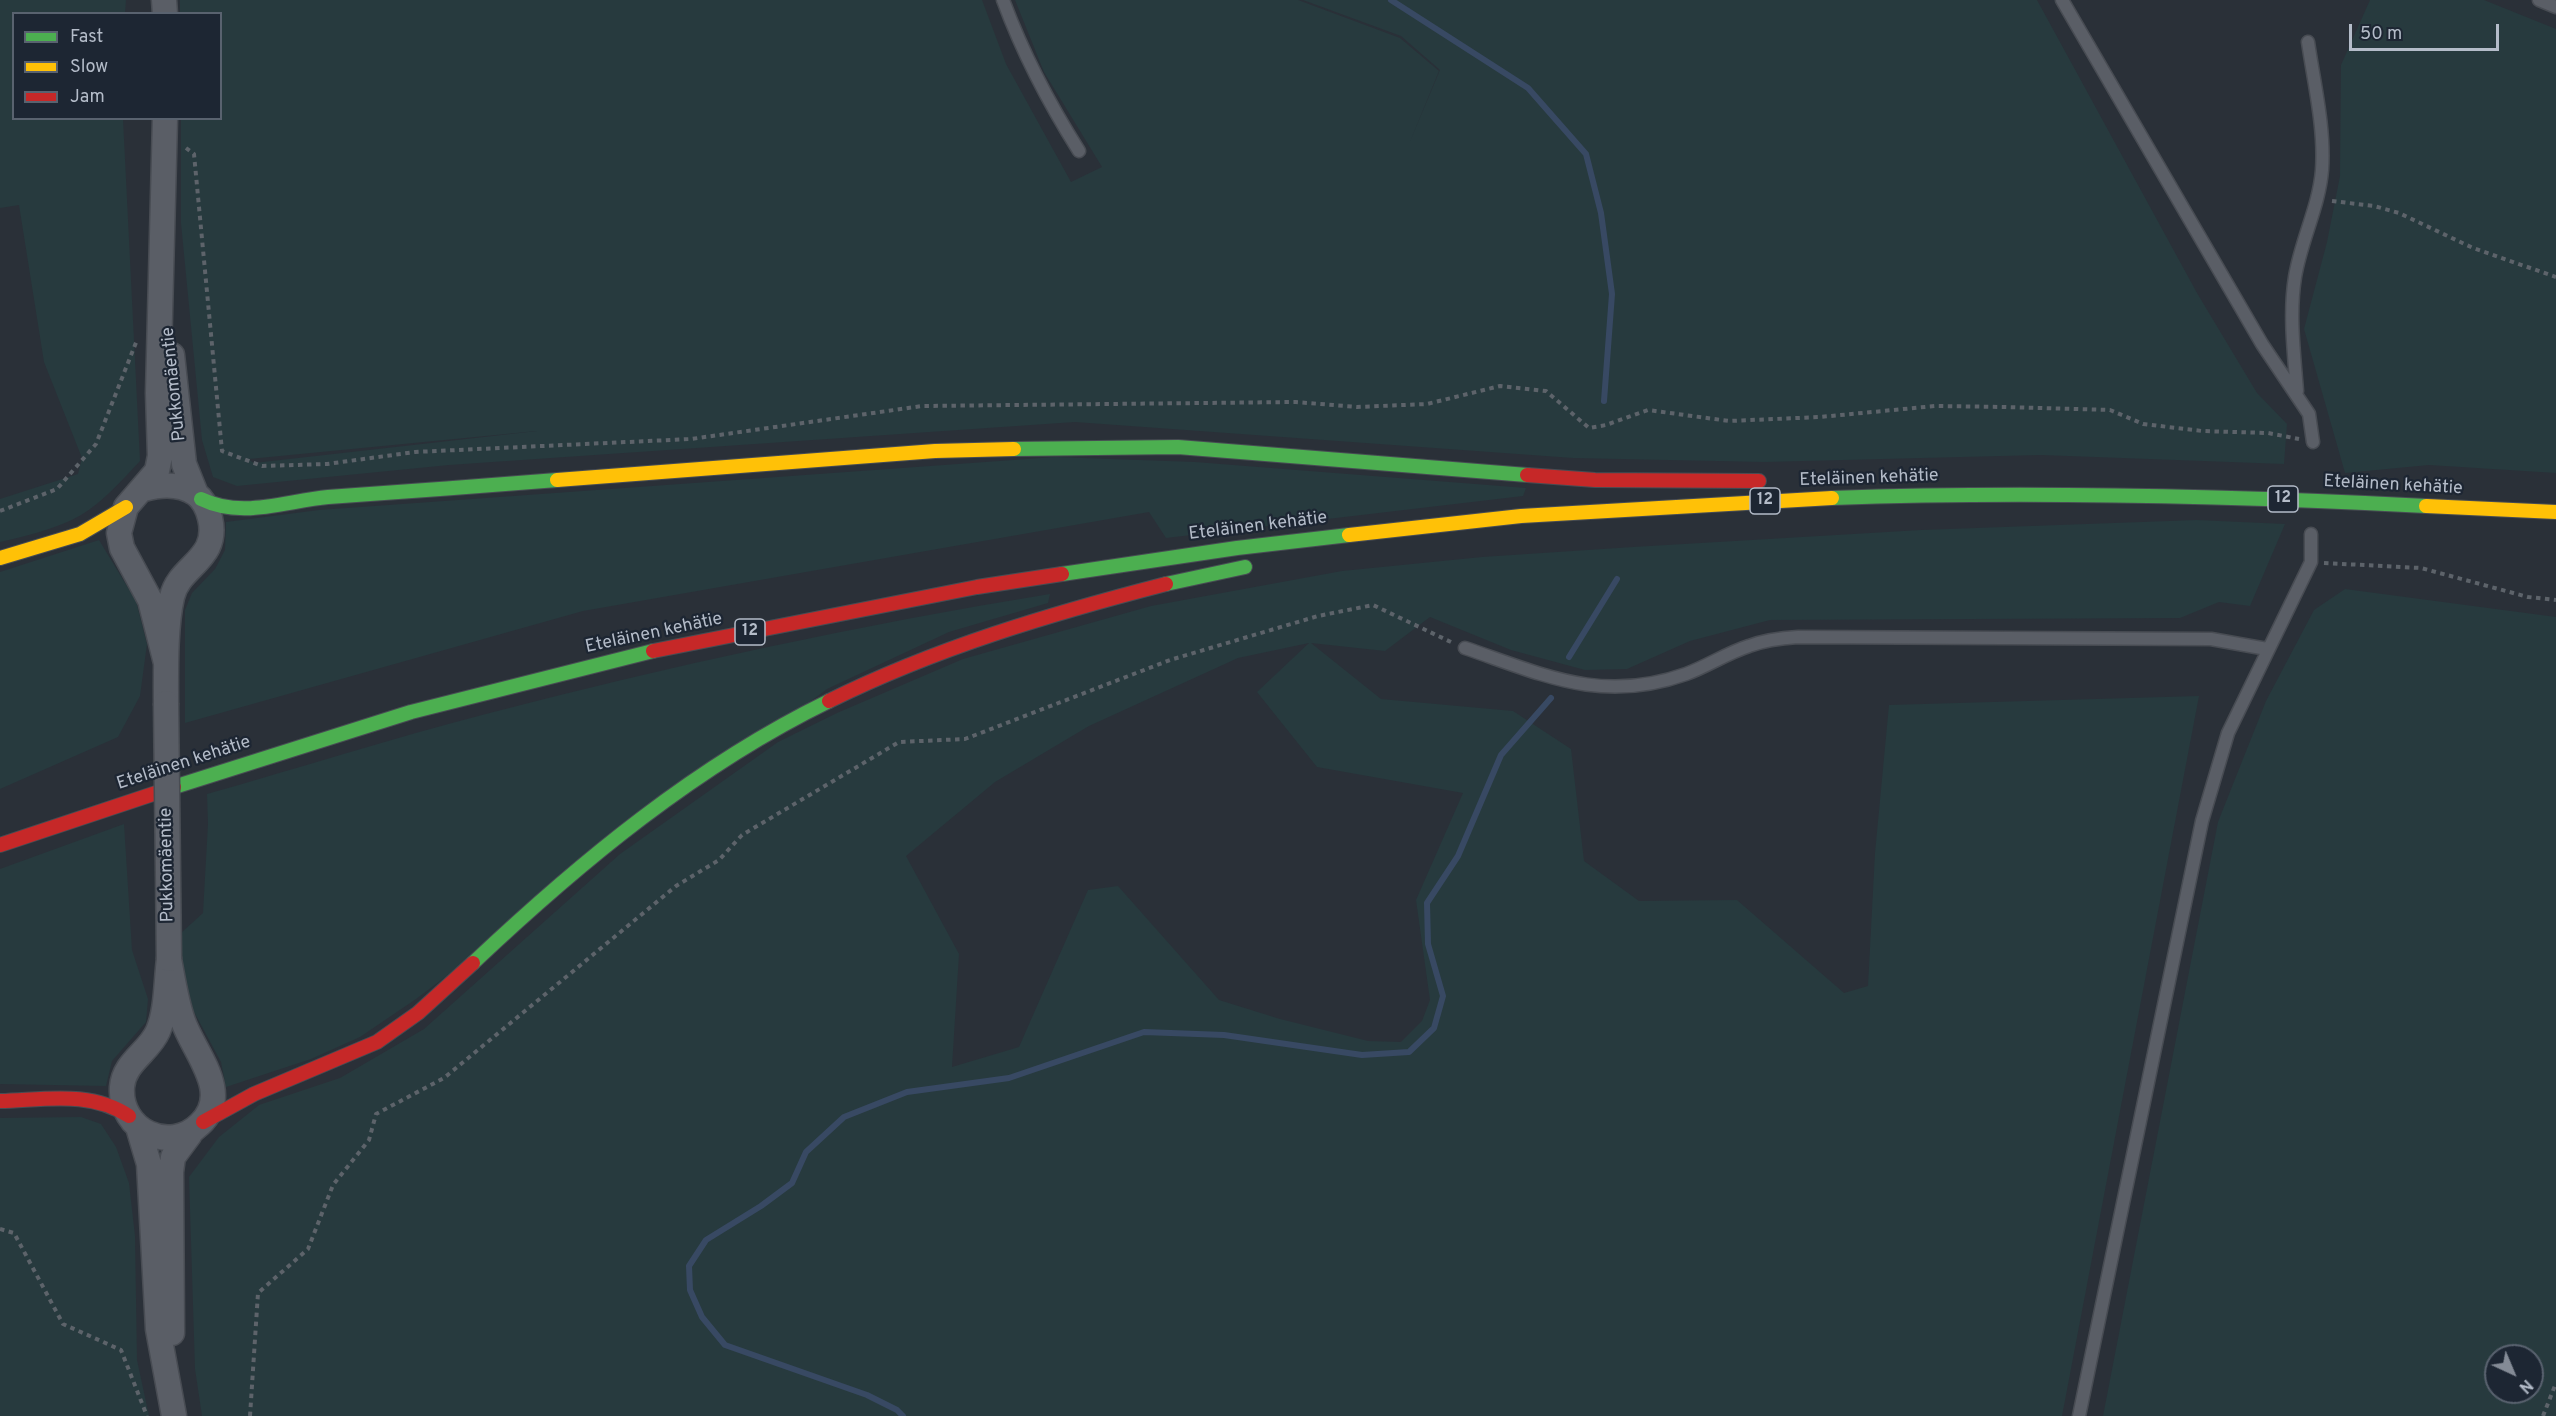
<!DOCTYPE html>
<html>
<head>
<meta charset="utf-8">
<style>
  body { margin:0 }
  #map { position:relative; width:2556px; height:1416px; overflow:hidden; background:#2a3038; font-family:Overpass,sans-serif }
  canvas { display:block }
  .legend { position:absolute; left:12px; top:12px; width:210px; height:108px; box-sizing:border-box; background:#1d2633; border:2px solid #59626f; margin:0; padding:8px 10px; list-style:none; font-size:18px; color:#b4bcc9 }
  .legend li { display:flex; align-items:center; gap:12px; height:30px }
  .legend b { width:30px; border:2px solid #59626f }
  .north { position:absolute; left:2484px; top:1344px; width:60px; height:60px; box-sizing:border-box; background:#1d2633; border:2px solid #59626f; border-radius:50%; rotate:136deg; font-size:16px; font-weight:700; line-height:24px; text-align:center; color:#b4bcc9 }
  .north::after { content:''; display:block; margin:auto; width:21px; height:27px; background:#848b96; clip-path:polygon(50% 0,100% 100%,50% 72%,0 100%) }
  .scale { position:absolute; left:2349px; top:24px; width:150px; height:27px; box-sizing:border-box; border:3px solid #b4bcc9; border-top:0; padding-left:8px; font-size:18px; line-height:21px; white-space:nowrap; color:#b4bcc9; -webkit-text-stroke:4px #1d2633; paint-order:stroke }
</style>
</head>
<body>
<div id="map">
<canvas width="2556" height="1416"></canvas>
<ul class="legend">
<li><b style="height:8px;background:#4caf50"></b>Fast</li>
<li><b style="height:8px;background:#ffc107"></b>Slow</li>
<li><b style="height:8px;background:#c62828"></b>Jam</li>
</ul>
<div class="north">N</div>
<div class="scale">50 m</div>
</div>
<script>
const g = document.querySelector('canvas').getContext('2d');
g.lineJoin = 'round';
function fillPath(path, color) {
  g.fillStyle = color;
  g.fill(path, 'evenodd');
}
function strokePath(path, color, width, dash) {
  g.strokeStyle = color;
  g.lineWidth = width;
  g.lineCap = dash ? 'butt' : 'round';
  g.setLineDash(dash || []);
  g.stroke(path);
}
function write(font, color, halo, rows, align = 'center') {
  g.font = font + ' Overpass,sans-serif';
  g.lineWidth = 4.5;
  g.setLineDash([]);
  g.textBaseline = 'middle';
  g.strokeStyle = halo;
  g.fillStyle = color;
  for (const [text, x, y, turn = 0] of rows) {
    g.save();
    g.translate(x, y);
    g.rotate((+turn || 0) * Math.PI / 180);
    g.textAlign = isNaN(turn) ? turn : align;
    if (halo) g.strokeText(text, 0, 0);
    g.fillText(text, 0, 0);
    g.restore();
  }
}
fillPath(new Path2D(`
  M0,0H126L125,13L14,14V118L123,119L140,461C122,480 103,502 81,515C57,529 26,536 0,542V499L78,474L82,458L44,362L19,205L0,208Z
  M180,0H982L1006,64L1071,182L1102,167L1044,72L1015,0H1298L1400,38L1439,71L1409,144L1440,70L1401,36L1303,0H2037L2197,293L2257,393L2287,424L2284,464L2041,455L1764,462L1573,458L1075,422L449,465L237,486L213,477L202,440L181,223V119L220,118V14L180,13ZM537,431L254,463L248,459H249Z
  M2370,0H2484L2556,29V473L2429,465L2345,473L2304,329L2327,242L2340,176L2341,65Z
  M1055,457L1195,462L1526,488L1523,496L1166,538L1149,512L583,611L185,723V610L192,593L215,569L225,550L226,522L319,510Z
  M2197,520L2285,524L2250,606L2219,602L2180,618L1770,620L1690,641L1627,669L1585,670L1511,650L1430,617L1385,651L1311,643L1381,699L1513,711L1571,749L1584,861L1639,901L1737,900L1844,993L1868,986L1875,853L1889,705L2199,696L2062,1416H202L195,1369L189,1177L219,1137L259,1105L340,1078L424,1029L620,854L778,742L837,713L963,659L1151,606L1342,571L1482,557L1633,547L1921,530ZM1309,643L1257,692L1317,767L1463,793L1416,900L1430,1000L1422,1021L1401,1042L1368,1041L1280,1019L1219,1000L1118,886L1088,890L1019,1047L952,1067L959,954L906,856L995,782L1089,726L1238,658Z
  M99,540L136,601L147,644L140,696L118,737L0,789V572Z
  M2345,589L2556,617V1416H2103L2218,822L2266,701L2314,610ZM2496,1356H2532V1392H2496Z
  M1050,594L1048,603L949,632L827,689L416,999L360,1037L311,1059L226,1087L221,1062L193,1010L183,972L181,933L203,913L208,824L207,794C299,768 390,739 482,715C669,666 859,625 1050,594Z
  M124,824L132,950L148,999L146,1022L112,1061L106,1086L0,1084V869Z
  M81,1117L101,1124L116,1147L129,1183L135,1236L137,1360L149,1416H0V1118Z`), '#273a3e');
strokePath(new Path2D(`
  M1391,0L1528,88L1586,154L1601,213L1612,294L1604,401
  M1569,657L1617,579
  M903,1416L897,1410L867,1395L725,1345L702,1317L690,1290L689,1266L706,1240L761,1206L792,1183L806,1152L844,1117L907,1092L1009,1078L1144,1032L1224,1035L1362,1055L1409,1052L1434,1028L1443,996L1428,944L1427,903L1458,856L1501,755L1551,698`), '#384963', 6);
const lane = new Path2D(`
  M1003,0C1023,54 1048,102 1079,151
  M2062,0L2262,344L2309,414L2313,442
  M2539,0L2556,7
  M2297,391C2294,353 2289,314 2295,277C2301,240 2319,207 2322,170C2325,128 2314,83 2308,42
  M1465,648C1544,675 1602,704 1686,674C1708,666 1727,653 1749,646C1765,640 1781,638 1798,637L2211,639L2267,649
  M2079,1416L2202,821L2228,733L2311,562V534`);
const street = new Path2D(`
  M164,0L165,14
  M165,118L158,393L160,456L157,471L126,507L119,533L122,548L150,600L166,663
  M172,355L184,464L196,494
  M144,489C162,484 180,483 196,494C204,500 208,510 210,518C220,560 179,565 172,597C165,627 166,672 166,703
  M169,959C173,980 176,1001 183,1021C194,1053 233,1093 200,1124C170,1154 119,1131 122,1087C124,1062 149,1052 158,1031C167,1010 166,981 169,959Z
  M138,1127L149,1164L158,1329L174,1416
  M172,1333L171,1172L173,1157L190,1134`);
const fast = new Path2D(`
  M1014,449L1178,447L1527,475
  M1832,498C2030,491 2228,496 2426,506
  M201,499C242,519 285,501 328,497C404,492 481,486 557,480
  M1062,574L1237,548L1349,535
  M1166,584L1245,567
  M174,787L411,712L653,651
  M473,963C580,862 696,766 829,701`);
const slow = new Path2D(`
  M557,480L935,451L1014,449
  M2426,506L2556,512
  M1349,535L1521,516L1832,498
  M0,558L80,534L126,507`);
const jam = new Path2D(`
  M1527,475L1595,480L1759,481
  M653,651L977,587L1062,574
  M829,701C936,648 1050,614 1166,584
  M0,845L174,787
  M0,1101C44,1100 90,1090 129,1116
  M203,1122L254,1094L377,1042L418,1013L473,963`);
strokePath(lane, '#484c53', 15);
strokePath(street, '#484c53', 27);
strokePath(fast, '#474c53', 16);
strokePath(slow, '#474c53', 16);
strokePath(jam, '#474c53', 16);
strokePath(new Path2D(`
  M186,148L194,154L222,451L262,466L327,464L415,452L691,439L922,406L1296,402L1357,407L1427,404L1500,386L1546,391L1589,428L1606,425L1648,410L1729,421L1820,417L1935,406L2006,407L2110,410L2143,424L2202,431L2268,433L2299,439
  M2332,201L2374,206L2399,213L2473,248L2556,277
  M0,511L57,489L96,444L137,340
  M2324,563L2421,568L2528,597L2556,600
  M0,1229L14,1233L63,1324L121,1350L147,1416
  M250,1416L258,1293L308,1249L333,1185L369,1140L376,1114L444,1078L676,886L719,860L742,835L899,742L965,739L1170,660L1318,616L1373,605L1453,643
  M2543,1416L2556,1383`), '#5d636a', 4, [4.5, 4.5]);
strokePath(lane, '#5a5e66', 12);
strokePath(street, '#5a5e66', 24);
strokePath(fast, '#4caf50', 14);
strokePath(slow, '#ffc107', 14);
strokePath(jam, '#c62828', 14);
const streetBridge = new Path2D(`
  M166,703L169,959`);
strokePath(streetBridge, '#484c53', 27, []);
strokePath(streetBridge, '#5a5e66', 24);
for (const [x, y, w] of [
  [2283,499,30],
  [1765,501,30],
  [750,632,30]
]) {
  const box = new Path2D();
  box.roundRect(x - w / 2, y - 13, w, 26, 4.5);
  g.fillStyle = '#1d2633';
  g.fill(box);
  strokePath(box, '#b4bcc9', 1.5);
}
write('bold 16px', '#b4bcc9', null, [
  ["12",2283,499],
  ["12",1765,501],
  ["12",750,632]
]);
write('18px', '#b4bcc9', '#1d2633', [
  ["Pukkomäentie",175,384,-96],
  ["Eteläinen kehätie",1869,479,-2],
  ["Eteläinen kehätie",2393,486,3],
  ["Eteläinen kehätie",1258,527,-7],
  ["Eteläinen kehätie",654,634,-12],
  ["Eteläinen kehätie",184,764,-18],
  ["Pukkomäentie",168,865,-91]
]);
</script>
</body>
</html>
